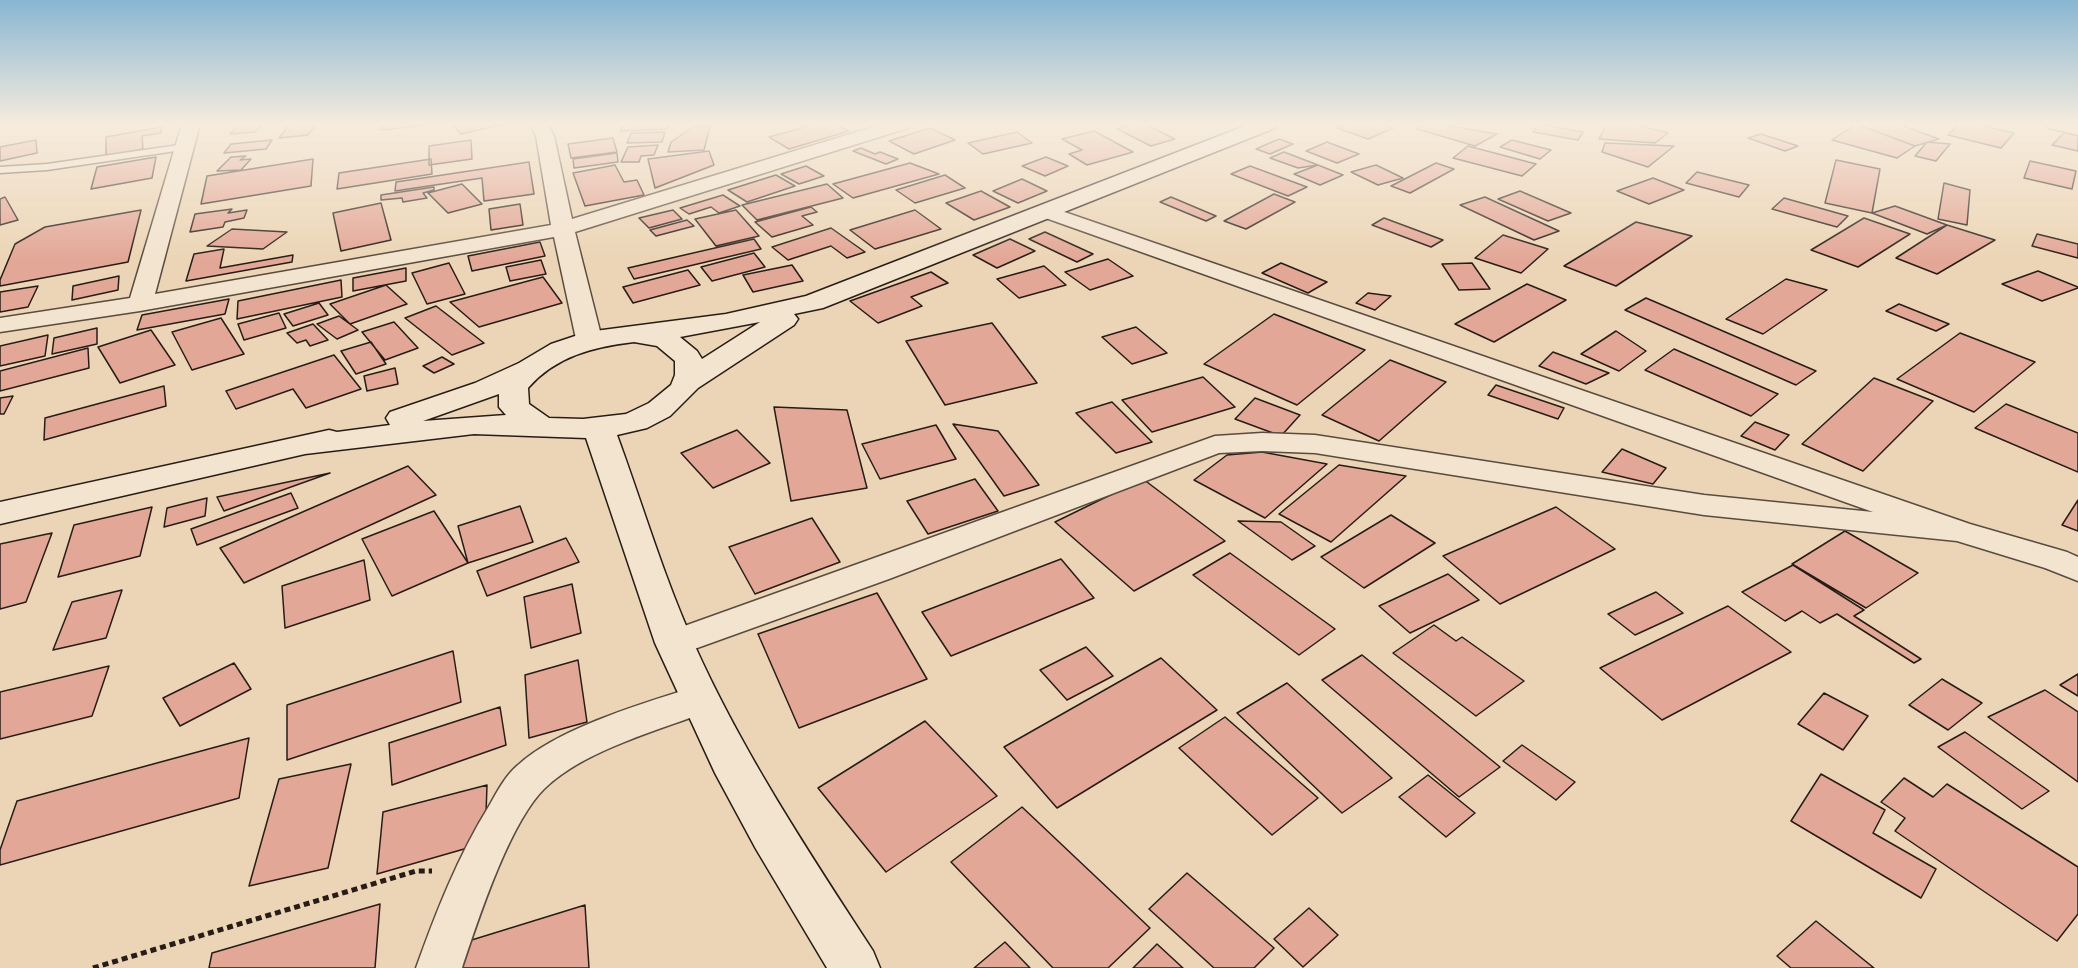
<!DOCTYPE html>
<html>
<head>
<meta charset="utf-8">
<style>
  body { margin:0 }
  canvas { display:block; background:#ecd5b6 }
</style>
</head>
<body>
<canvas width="2078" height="968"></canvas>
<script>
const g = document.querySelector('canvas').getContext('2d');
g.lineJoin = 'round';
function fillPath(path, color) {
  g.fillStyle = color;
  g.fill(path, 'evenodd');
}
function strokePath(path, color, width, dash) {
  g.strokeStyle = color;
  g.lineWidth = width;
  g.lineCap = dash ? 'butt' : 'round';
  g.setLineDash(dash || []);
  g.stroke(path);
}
const building = new Path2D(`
  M240,124H263L255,132L230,134Z
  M290,124H316L308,135L279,138Z
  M383,124H436L381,130Z
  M452,124H504L461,134Z
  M626,124H670L667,129L620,131Z
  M816,124H835L849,131L789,149L769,137Z
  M1134,124H1145L1175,139L1151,146L1117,129Z
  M1347,124H1382L1393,128L1368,139L1337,128Z
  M1427,124H1437L1497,134L1475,146L1417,129Z
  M1538,124L1583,132L1578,140L1533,132Z
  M1607,124H1632L1668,133L1655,143L1599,139Z
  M1856,124H1905L1901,125L1939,139L1915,146Z
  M1856,124L1915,146L1897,158L1832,140Z
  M1959,124H1975L2014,133L2001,148L1948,135Z
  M710,126L704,150L668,152L671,142L693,127Z
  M161,127V133L142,136L143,149L106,156V137Z
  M930,128L955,140L914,154L889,141Z
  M2067,130L2078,133V151L2052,145Z
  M1094,131L1133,152L1087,165L1069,154L1082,150L1062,139Z
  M665,132L662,142L627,143L631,133Z
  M1017,132L1032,143L983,154L968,143Z
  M1761,134L1798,146L1785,151L1748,138Z
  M613,138L617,152L571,158L568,144Z
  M1279,139L1293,144L1270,154L1256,149Z
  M36,140L37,153L0,161V147Z
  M272,140L266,149L224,153L231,144Z
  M471,140L472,159L429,165V146Z
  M1512,140L1551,150L1540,159L1500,147Z
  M1327,142L1359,154L1337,163L1306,151Z
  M1927,142L1950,144L1936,161L1915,156Z
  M1605,143L1674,146L1648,167L1602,152Z
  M658,145L654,155L641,156L639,162H621L628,147Z
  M1468,146L1536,164L1522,176L1453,158Z
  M861,148L875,154L880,152L898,159L886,164L853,151Z
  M709,151L714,165L655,188L648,159Z
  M1284,152L1318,165L1298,168L1270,158Z
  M617,153L618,162L574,168L573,159Z
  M246,156L240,160L251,159L241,170L217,171L231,157Z
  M156,157L152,178L91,189L97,167Z
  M1046,157L1068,166L1045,176L1022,166Z
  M313,159L311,186L201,204L207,176Z
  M431,159L432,174L337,189L339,173Z
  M1836,160L1880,169L1872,213L1825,203Z
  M2030,161L2076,171L2072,189L2024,178Z
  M529,162L534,194L484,201L482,178L395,191L396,182Z
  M910,163L939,174L853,198L833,184Z
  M1436,163L1454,169L1410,193L1391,186Z
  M615,165L624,182L637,180L644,195L585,206L573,173Z
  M1318,165L1343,175L1320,185L1294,174Z
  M1376,165L1403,178L1378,185L1351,172Z
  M806,166L824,176L799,184L781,174Z
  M1250,166L1307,187L1288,196L1231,174Z
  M1697,172L1749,185L1739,197L1686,183Z
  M776,175L795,186L747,202L728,190Z
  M945,175L965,188L915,203L896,190Z
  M1653,178L1684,190L1649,204L1617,191Z
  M1022,179L1047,191L1018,203L993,191Z
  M1944,183L1970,190L1967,225L1938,219Z
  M462,184L482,204L448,213L428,193Z
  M827,184L843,198L757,220L742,205Z
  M434,187V190L423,193L427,198L403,202L402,198L381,200V195Z
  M981,191L1010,207L974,220L946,203Z
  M1520,191L1571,213L1548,221L1498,199Z
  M1274,194L1295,202L1246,229L1224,221Z
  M723,195L740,206L719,213L711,207L689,214L680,208Z
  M5,197L18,220L0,225V199Z
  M1171,197L1216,216L1206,221L1160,202Z
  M1485,197L1559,231L1534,240L1460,205Z
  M1784,198L1848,216L1837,227L1772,209Z
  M381,203L391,240L341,251L333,213Z
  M520,204L523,225L491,230L489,209Z
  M1895,206L1947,225L1927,234L1872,213Z
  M811,207L817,212L802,216L813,225L772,237L755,222Z
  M232,209L228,213L247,210L244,218L225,222L223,227L190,232L195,214Z
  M141,210L128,262L0,286V280L15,244L45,227Z
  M673,210L682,219L649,228L639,218Z
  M736,210L759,236L716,246L695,219Z
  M915,210L941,229L875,249L850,230Z
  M1384,218L1443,240L1431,247L1372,225Z
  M1864,218L1910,234L1858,267L1811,250Z
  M687,220L694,226L656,236L650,230Z
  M1636,222L1692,236L1616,286L1564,266Z
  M1947,225L1995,240L1937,274L1896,258Z
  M831,228L865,252L847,258L831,246L788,260L772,247Z
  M232,229L287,232L263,249L207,246Z
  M1045,232L1093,254L1077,262L1029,239Z
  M2037,234L2078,244V258L2032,246Z
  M1503,235L1548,249L1521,273L1475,258Z
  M754,239L761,249L634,279L628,268Z
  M1010,239L1035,251L997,268L973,255Z
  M540,242L545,256L472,271L468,256Z
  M224,249L220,268L293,255L292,262L186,281L194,254Z
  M754,253L765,267L712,281L701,267Z
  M1108,259L1133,276L1090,290L1065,272Z
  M541,260L546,274L510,281L506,267Z
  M449,263L465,294L427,304L412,273Z
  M1281,263L1327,282L1308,293L1262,273Z
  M1472,263L1490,289L1459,290L1442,264Z
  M792,265L803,281L753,292L743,275Z
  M1044,266L1066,285L1019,298L997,279Z
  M406,268V281L353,291V278Z
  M688,270L700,285L633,303L623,287Z
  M2038,271L2078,287V288L2042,301L2002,284Z
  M931,272L948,283L911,297L922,306L878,323L850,301Z
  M119,276L118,290L72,300L73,286Z
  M543,277L562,303L479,327L450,302Z
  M1786,279L1827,290L1763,334L1726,319Z
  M341,280L342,297L237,319L238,301Z
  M1527,284L1566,300L1494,342L1455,324Z
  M386,285L407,304L350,324L330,304Z
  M38,286L28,307L0,312V292Z
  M1368,293L1391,296L1375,310L1356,303Z
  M1646,298L1816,371L1796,385L1625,310Z
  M229,299L225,314L137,330L142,315Z
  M319,303L328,315L293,326L284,314Z
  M1899,304L1949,324L1936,331L1886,311Z
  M436,306L484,343L452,355L405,318Z
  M279,313L286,328L244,340L238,324Z
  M1274,314L1365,350L1297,405L1204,364Z
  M339,316L358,330L337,339L317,324Z
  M221,318L244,354L192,370L172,332Z
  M394,322L418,348L385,360L362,332Z
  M992,323L1037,383L945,405L906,341Z
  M313,324L328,340L310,346L306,340L297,343L287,333Z
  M1136,327L1167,353L1132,364L1102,337Z
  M97,328V344L52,354L54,338Z
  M151,330L175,365L120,383L98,347Z
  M1616,331L1646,351L1619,371L1581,354Z
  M1960,333L2035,362L1974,412L1897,379Z
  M48,335L45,356L0,366V346Z
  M371,342L386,364L356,374L341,351Z
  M88,348L89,368L0,391V371Z
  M1674,349L1778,394L1751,416L1645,370Z
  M1553,352L1609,373L1586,384L1539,366Z
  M334,355L361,389L306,408L293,389L236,409L226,391Z
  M442,357L454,364L434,373L423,366Z
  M1390,360L1446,382L1379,441L1322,415Z
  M395,368L398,384L367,391L364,376Z
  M1203,377L1235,407L1152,432L1122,400Z
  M1874,378L1933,401L1863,471L1802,444Z
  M1496,385L1564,408L1558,419L1488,395Z
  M164,386L166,406L44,440L45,418Z
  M13,396L4,414H0V398Z
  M1255,398L1300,415L1281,436L1235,419Z
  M1112,402L1152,442L1116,453L1076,413Z
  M2006,404L2078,433V472L1975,428Z
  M774,407L847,410L867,488L791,501Z
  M1755,422L1789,435L1775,450L1741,436Z
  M953,424L998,431L1039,485L1004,496Z
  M936,425L956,459L880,479L862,444Z
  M737,430L770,463L713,488L681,453Z
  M1622,449L1666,468L1653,484L1602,472Z
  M1262,452L1327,464L1265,518L1194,480L1227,455Z
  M1339,465L1406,476L1331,542L1279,514Z
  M408,466L436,495L244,583L220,548Z
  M330,473L224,511L217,497Z
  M975,479L998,511L928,534L907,501Z
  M1143,479L1225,541L1134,591L1055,522Z
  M291,493L298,508L197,545L191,529Z
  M207,498L205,516L164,527L167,508Z
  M2078,500V531L2062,525Z
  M520,506L533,542L468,563L458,526Z
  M152,507L140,556L58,577L74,525Z
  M1556,507L1615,549L1500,604L1443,556Z
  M434,511L468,563L392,596L362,539Z
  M1391,515L1435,543L1364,588L1321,557Z
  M812,518L840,562L755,594L729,547Z
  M1238,521L1281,522L1315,546L1292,560Z
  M1845,531L1918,573L1866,608L1792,564Z
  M52,533L26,602L0,609V544Z
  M566,538L579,562L487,596L477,571Z
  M1230,553L1335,629L1299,655L1193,575Z
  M1061,559L1094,598L951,656L922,612Z
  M364,560L370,600L285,628L282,586Z
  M1793,565L1864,610L1854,616L1921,659L1914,663L1837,614L1820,623L1802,611L1785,621L1742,592Z
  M1448,574L1479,600L1410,633L1379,606Z
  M572,584L581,633L531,648L524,597Z
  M122,590L106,638L53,650L72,602Z
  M1656,592L1683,613L1635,635L1608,614Z
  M877,593L927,679L799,728L758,634Z
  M1728,606L1791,652L1662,720L1600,668Z
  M1434,625L1456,641L1462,637L1524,681L1476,716L1393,653Z
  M1086,647L1113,676L1067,700L1040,670Z
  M453,651L461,702L287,760V705Z
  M1362,655L1500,767L1459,797L1322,680Z
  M1161,658L1217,710L1057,808L1004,747Z
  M578,660L587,722L529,738L525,675Z
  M234,663L251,689L180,726L163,698Z
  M109,666L92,716L0,739V692Z
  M2078,674V696L2060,685Z
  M1942,679L1982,703L1948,730L1909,705Z
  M1287,683L1392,778L1342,813L1237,713Z
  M2045,690L2078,712V782L1988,717Z
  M1824,693L1868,716L1843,750L1798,724Z
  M500,707L506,745L392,785L389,743Z
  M1225,717L1318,798L1272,835L1179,748Z
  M925,721L997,796L886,872L818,788Z
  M1965,732L2049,791L2022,809L1938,747Z
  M249,738L239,798L0,865V850L17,801Z
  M1522,745L1575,782L1556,800L1503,761Z
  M351,764L328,868L249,886L279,779Z
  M1821,774L1885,810L1873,833L1936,869L1921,898L1791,821Z
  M1428,775L1475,813L1446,837L1399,797Z
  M1904,778L1933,797L1947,784L2078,867V914L2057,941L1895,831L1905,818L1881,802Z
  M487,785L485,843L377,874L383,812Z
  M1022,807L1150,928L1108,968H1053L951,862Z
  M1187,873L1274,948L1254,968H1214L1149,909Z
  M380,904L375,968H209L212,953Z
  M585,905L589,968H448L449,947Z
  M1309,908L1338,935L1303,967L1274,939Z
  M1816,921L1874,968H1791L1777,956Z
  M1005,942L1030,968H974Z
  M1157,944L1183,968H1133Z`);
fillPath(building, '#e3a797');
strokePath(building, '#281d16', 1.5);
const lane = new Path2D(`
  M186,144L191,147L189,149L47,170L0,173V167L47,164Z`);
const street = new Path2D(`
  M182,124H200L155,294L551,225L536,136L530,124H548L554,136L572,219L883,124H911L908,128L575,232L602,339L598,344L589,347L580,344L576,339L554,237L140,311L0,332V318L130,298Z
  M1047,206L1825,474L1970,524L2067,552L2078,557V581L2045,568L1957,541L1704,515L1315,453L1262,451L1219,453L889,579L686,652L674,656L662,652L656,643L662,634L1215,436L1262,433L1315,435L1704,495L1873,512L1040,216L1036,212L1040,208Z
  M701,685L714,689L720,699L714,709C661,730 585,749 544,789C509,824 478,920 462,968H416C436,912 458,856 489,806C497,792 505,776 518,765C560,727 647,702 701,685Z`);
const secondary = new Path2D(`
  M1250,124H1278L1275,128L823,308L794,314L798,319L794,325L698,388L670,416L647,428L617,435C642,503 664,578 694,644C743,753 808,851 873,951L880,968H827L756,849L715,773L655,643L586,438L474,434L305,454L0,524V502L329,430L337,432L390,425L386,418L390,412L475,383L519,363L551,344L587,332L726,314L806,296ZM760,322L702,359L697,351L680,337ZM634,342L657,346L675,361V375L671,385L649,403L626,414L583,419L549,418L529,404L528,388C556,356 593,347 634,342ZM499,394V407L506,415L423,421Z
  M2046,124H2078V135L2049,128Z`);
strokePath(lane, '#594b3e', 3);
strokePath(street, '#594b3e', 3);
strokePath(secondary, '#281d16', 3);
strokePath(new Path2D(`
  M93,968L416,871H432`), '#281d16', 5, [6, 4]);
fillPath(lane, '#f3e4d0');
fillPath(street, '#f3e4d0');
fillPath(secondary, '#f3e4d0');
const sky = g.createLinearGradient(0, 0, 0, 259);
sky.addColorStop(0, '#88b6d2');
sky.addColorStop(0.48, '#f6ecde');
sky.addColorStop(1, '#f6ecde00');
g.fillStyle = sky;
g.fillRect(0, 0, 2078, 259);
</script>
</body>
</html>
